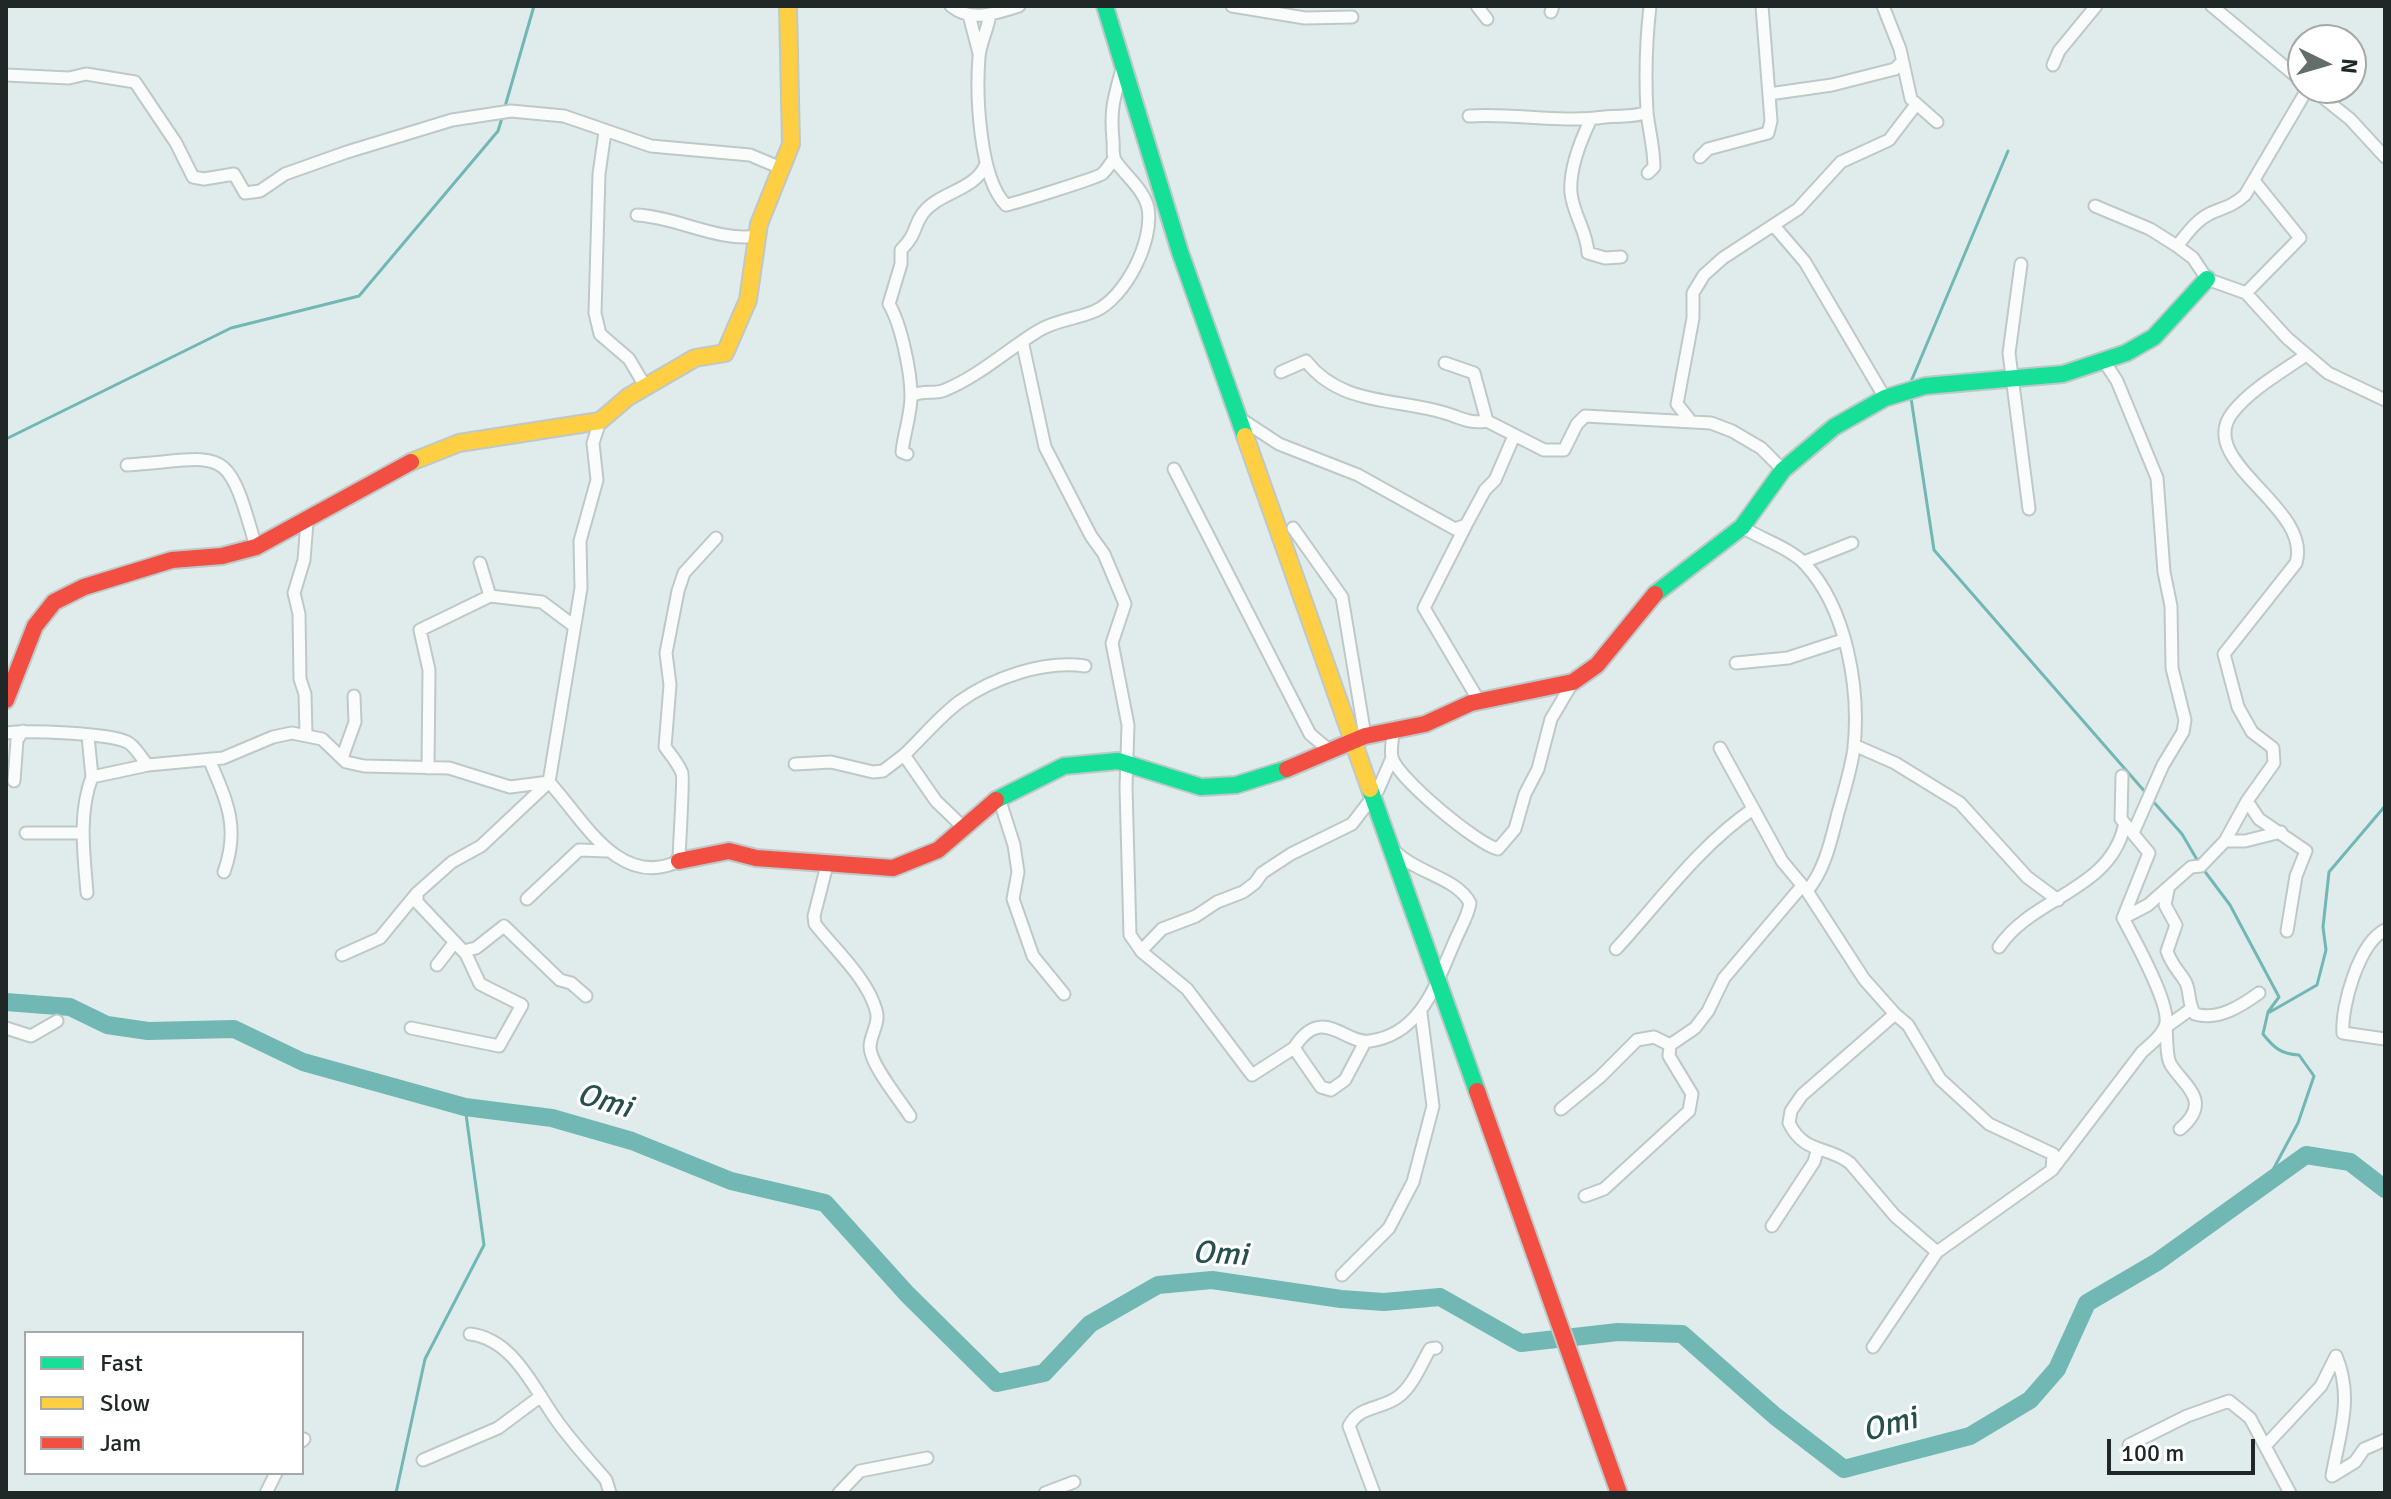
<!DOCTYPE html>
<html>
<head>
<meta charset="utf-8">
<style>
  body { margin:0 }
  #map { position:relative; width:2391px; height:1499px; overflow:hidden; background:#e0ecec; font-family:Signika,sans-serif }
  canvas { display:block }
  .frame { position:absolute; inset:0; border:8px solid #1f2827; pointer-events:none }
  .legend { position:absolute; left:24px; top:1331px; width:280px; height:144px; box-sizing:border-box; background:#fff; border:2px solid #a5a9a9; margin:0; padding:10px 14px; list-style:none; font-size:24px; color:#1f2827 }
  .legend li { display:flex; align-items:center; gap:16px; height:40px }
  .legend b { width:40px; border:2px solid #a5a9a9 }
  .north { position:absolute; left:2287px; top:24px; width:80px; height:80px; box-sizing:border-box; background:#fff; border:2px solid #a5a9a9; border-radius:50%; rotate:95deg; font-size:22px; font-weight:700; line-height:32px; text-align:center; color:#1f2827 }
  .north::after { content:''; display:block; margin:auto; width:28px; height:36px; background:#636d6c; clip-path:polygon(50% 0,100% 100%,50% 72%,0 100%) }
  .scale { position:absolute; left:2107px; top:1439px; width:148px; height:36px; box-sizing:border-box; border:4px solid #1f2827; border-top:0; padding-left:10px; font-size:24px; line-height:28px; white-space:nowrap; color:#1f2827; -webkit-text-stroke:6px #fff; paint-order:stroke }
</style>
</head>
<body>
<div id="map">
<canvas width="2391" height="1499"></canvas>
<div class="frame"></div>
<ul class="legend">
<li><b style="height:10px;background:#16e098"></b>Fast</li>
<li><b style="height:10px;background:#ffcf43"></b>Slow</li>
<li><b style="height:10px;background:#f24e42"></b>Jam</li>
</ul>
<div class="north">N</div>
<div class="scale">100 m</div>
</div>
<script>
const g = document.querySelector('canvas').getContext('2d');
g.lineJoin = 'round';
function strokePath(path, color, width, dash) {
  g.strokeStyle = color;
  g.lineWidth = width;
  g.lineCap = dash ? 'butt' : 'round';
  g.setLineDash(dash || []);
  g.stroke(path);
}
function write(font, color, halo, rows, align = 'center') {
  g.font = font + ' Signika,sans-serif';
  g.lineWidth = 6;
  g.setLineDash([]);
  g.textBaseline = 'middle';
  g.strokeStyle = halo;
  g.fillStyle = color;
  for (const [text, x, y, turn = 0] of rows) {
    g.save();
    g.translate(x, y);
    g.rotate((+turn || 0) * Math.PI / 180);
    g.textAlign = isNaN(turn) ? turn : align;
    if (halo) g.strokeText(text, 0, 0);
    g.fillText(text, 0, 0);
    g.restore();
  }
}
strokePath(new Path2D(`
  M504,110L534,6
  M1910,384L2008,151
  M1911,398L1934,550L2146,793
  M6,439L231,328L359,296L498,131L502,118
  M2151,799L2182,834L2199,863
  M2203,869L2230,905L2279,997L2268,1012L2263,1034C2274,1048 2281,1054 2299,1055L2314,1076L2298,1123L2267,1181
  M2270,1012L2317,985L2326,950L2323,927L2329,872L2385,806
  M396,1493L425,1359L484,1245L465,1107`), '#71b7b3', 3);
strokePath(new Path2D(`
  M6,1002L70,1007L107,1025L148,1031L234,1029L303,1062L465,1107L552,1118L632,1141L731,1181L825,1203L907,1294L997,1383L1044,1373L1090,1324L1158,1285L1212,1280L1341,1299L1384,1302L1440,1297L1521,1343L1618,1332L1682,1334L1775,1416L1844,1469L1970,1436L2030,1400L2057,1369L2087,1303L2157,1262L2306,1155L2350,1162L2385,1189`), '#71b7b3', 18);
const street = new Path2D(`
  M951,6C972,23 996,13 1019,6
  M1232,6L1305,18L1352,17
  M1477,6L1487,19
  M1883,6L1900,49L1911,99L1937,122
  M2212,6L2303,82
  M1551,12L1553,6
  M990,14C988,29 980,43 979,57C976,94 979,178 1006,205C1013,204 1097,178 1102,174C1106,171 1110,164 1114,159
  M969,15L979,53
  M2053,65L2059,51L2096,6
  M6,75L69,78L86,74L135,82L176,143L193,177L204,179L234,174L245,193L260,191L285,174L347,152L452,120L511,111L564,116L651,146L750,155L781,168
  M2311,88L2350,119L2385,157
  M1769,94L1832,85L1895,69L1901,63
  M1469,116C1515,113 1559,123 1605,117C1620,115 1633,118 1647,112
  M1590,121C1580,142 1569,169 1571,193C1573,214 1587,231 1588,253L1605,258L1621,257
  M605,132L599,174L595,313L600,334L629,359L645,386
  M1700,157L1708,149L1768,133L1771,121L1762,6
  M1648,173L1654,167C1654,148 1649,131 1647,112C1645,76 1646,41 1650,6
  M2095,206L2150,229L2177,246L2193,258L2207,279L2246,293L2287,338L2328,373L2385,400
  M637,215C677,217 718,242 757,236
  M1775,227L1805,262L1885,398
  M2177,246C2187,234 2196,220 2211,213C2225,207 2233,206 2245,195L2308,88
  M2021,264L2009,353L2029,509
  M2246,293L2300,238L2255,182
  M1023,345L1045,447L1091,536L1104,554L1125,604L1112,643L1128,725L1126,787L1130,935L1142,952L1187,989L1252,1075L1294,1048L1321,1087L1331,1090L1345,1080L1365,1042
  M2104,361L2117,381L2157,478L2164,572L2171,606L2172,668L2185,720L2183,732L2163,765L2133,833
  M1445,363L1474,373L1487,421L1544,450H1564L1577,424L1585,416L1711,423L1732,431L1761,448L1783,470
  M1281,372L1306,361C1341,406 1396,398 1445,413C1462,418 1469,424 1487,421
  M911,396C924,389 934,395 945,390C979,376 1007,350 1038,331C1055,320 1077,319 1095,311C1125,298 1154,241 1148,208C1144,190 1127,177 1117,163C1111,156 1114,148 1113,140C1110,109 1114,98 1122,69
  M1241,419L1279,444L1358,475L1455,529L1466,525L1485,490L1495,480L1514,436
  M1689,419L1677,404L1693,318V293L1704,275L1723,258L1798,209L1841,162L1889,140L1915,106
  M907,454L902,452C904,433 911,415 911,396C911,372 901,324 889,304L901,264V250C917,234 913,227 923,213C940,191 975,191 986,164
  M127,465C227,458 226,441 256,547
  M1174,469L1310,734L1329,750
  M1466,525L1424,608L1479,701
  M1742,527C1761,539 1790,548 1805,564C1847,609 1860,689 1854,748C1851,770 1844,791 1838,813C1831,840 1825,870 1807,891
  M1293,528L1342,597L1365,736
  M1804,562L1852,543
  M480,563L490,596L542,602L574,626
  M1736,663L1788,658L1843,640
  M1393,732C1393,739 1390,750 1392,757C1396,777 1478,845 1498,849L1515,829L1525,794L1538,769L1551,719L1573,682
  M6,733C28,730 108,733 127,742C136,746 141,759 148,765L223,758L273,737L292,733L322,739L346,762L364,766L449,768L510,787L549,782
  M306,734L305,694L300,679L299,614L294,593L304,560L307,522
  M88,736L92,777L148,765
  M1854,745L1895,763L1960,803L2027,877L2058,900
  M1720,748L1782,861L1807,891L1864,979L1895,1014L1802,1095L1791,1111L1789,1123C1805,1155 1827,1145 1850,1163L1895,1216L1937,1252
  M342,758L355,722L354,696
  M209,759C227,802 240,827 224,872
  M795,764L831,762L873,772L883,771L904,755
  M428,768L429,670L420,630L490,596
  M14,781L17,740L23,731
  M549,782C583,819 619,890 679,861C679,848 684,778 682,773C678,763 671,755 665,747L670,685L666,653L678,591L684,573L716,538
  M999,798L1014,845L1018,872L1013,899L1033,956L1064,994
  M964,828L936,801L904,755C923,737 939,717 959,702C992,678 1044,660 1085,666
  M26,833H83
  M2225,841L2247,801
  M827,865L814,916L815,924C835,950 867,978 876,1010C880,1023 871,1033 870,1046C869,1063 900,1100 910,1116
  M2168,890L2165,905L2176,925L2167,951C2171,964 2178,970 2185,981C2191,991 2187,1003 2195,1014C2218,1021 2241,1006 2259,993
  M87,893C84,855 78,813 92,777
  M527,899L579,850L608,851
  M2123,918L2148,905L2191,867L2201,866L2225,841H2245L2281,832
  M2385,930C2359,943 2341,1006 2343,1033L2385,1039
  M2287,931L2296,876L2306,851L2259,819L2247,801L2274,763L2273,748L2252,732L2238,707L2224,654L2296,563C2313,507 2193,461 2233,412C2251,389 2282,372 2306,355
  M1999,947C2032,897 2109,891 2124,827
  M1616,949C1661,900 1698,847 1753,809
  M463,951L476,948L504,926L560,980L571,983L586,996
  M1141,951L1162,929L1196,916L1217,902L1243,892L1255,883L1262,873L1291,854L1352,824L1378,790L1392,758
  M342,955L380,938L417,893
  M437,965L455,942
  M6,1028L31,1036L57,1021
  M411,1028L499,1046L522,1005L480,984L466,954L417,902V893L452,862L481,846L549,782L581,588L580,541L597,480L593,443L600,421
  M1294,1048C1322,1003 1345,1045 1370,1041C1421,1034 1436,984 1454,943C1459,930 1468,917 1470,903C1457,878 1417,873 1397,853
  M1561,1109L1600,1077L1637,1040L1654,1037L1670,1045L1695,1028L1708,1011L1724,978L1802,886
  M2180,1129C2213,1101 2185,1087 2171,1065C2166,1058 2167,1037 2166,1027L2191,1009
  M2052,1170L2142,1052C2151,1044 2163,1035 2166,1023C2169,1001 2134,939 2123,918L2149,853L2121,819L2122,776
  M1585,1196L1604,1189L1689,1111L1692,1094L1669,1056L1670,1045
  M1772,1226L1814,1162L1817,1151
  M1342,1275L1389,1228L1413,1182L1433,1106L1421,1013
  M470,1334C513,1339 533,1387 555,1418C570,1440 589,1460 606,1480L610,1493
  M1873,1347L1937,1252L2052,1170L2053,1154L1989,1124L1940,1079L1908,1025L1895,1014
  M302,1441L304,1439
  M2129,1445L2187,1416L2229,1401L2250,1418L2290,1493
  M2266,1445L2321,1386L2336,1356C2354,1398 2339,1434 2332,1476L2355,1462L2364,1449L2385,1440
  M423,1460L498,1428L541,1396
  M266,1493L276,1473
  M839,1493L860,1471L927,1458
  M1045,1493L1074,1482
  M1374,1493L1349,1426C1360,1405 1380,1410 1398,1397C1413,1386 1421,1364 1430,1349L1436,1348`);
const fast = new Path2D(`
  M1105,6L1180,252L1245,436
  M1655,594L1742,527L1783,470L1834,427L1885,398L1925,386L2063,374L2126,353L2154,337L2207,279
  M1370,789L1477,1091
  M996,800L1064,766L1118,761L1201,787L1236,785L1287,769`);
const slow = new Path2D(`
  M1245,436L1370,789
  M411,462L459,443L600,421L628,397L695,358L725,353L748,300L759,224L791,144L788,6`);
const jam = new Path2D(`
  M6,700L35,626L54,602L84,587L172,560L222,556L256,547L411,462
  M1287,769L1365,736L1425,724L1471,703L1573,682L1597,665L1655,594
  M679,861L729,851L756,858L893,868L938,850L996,800
  M1477,1091L1619,1493`);
strokePath(street, '#bec8c8', 15);
strokePath(fast, '#bec8c8', 20);
strokePath(slow, '#bec8c8', 20);
strokePath(jam, '#bec8c8', 20);
strokePath(street, '#fafcfc', 11);
strokePath(fast, '#16e098', 16);
strokePath(slow, '#ffcf43', 16);
strokePath(jam, '#f24e42', 16);
write('italic 32px', '#26504e', '#fff', [
  ["Omi",604,1102,16],
  ["Omi",1220,1255,3],
  ["Omi",1890,1426,-15]
]);
</script>
</body>
</html>
